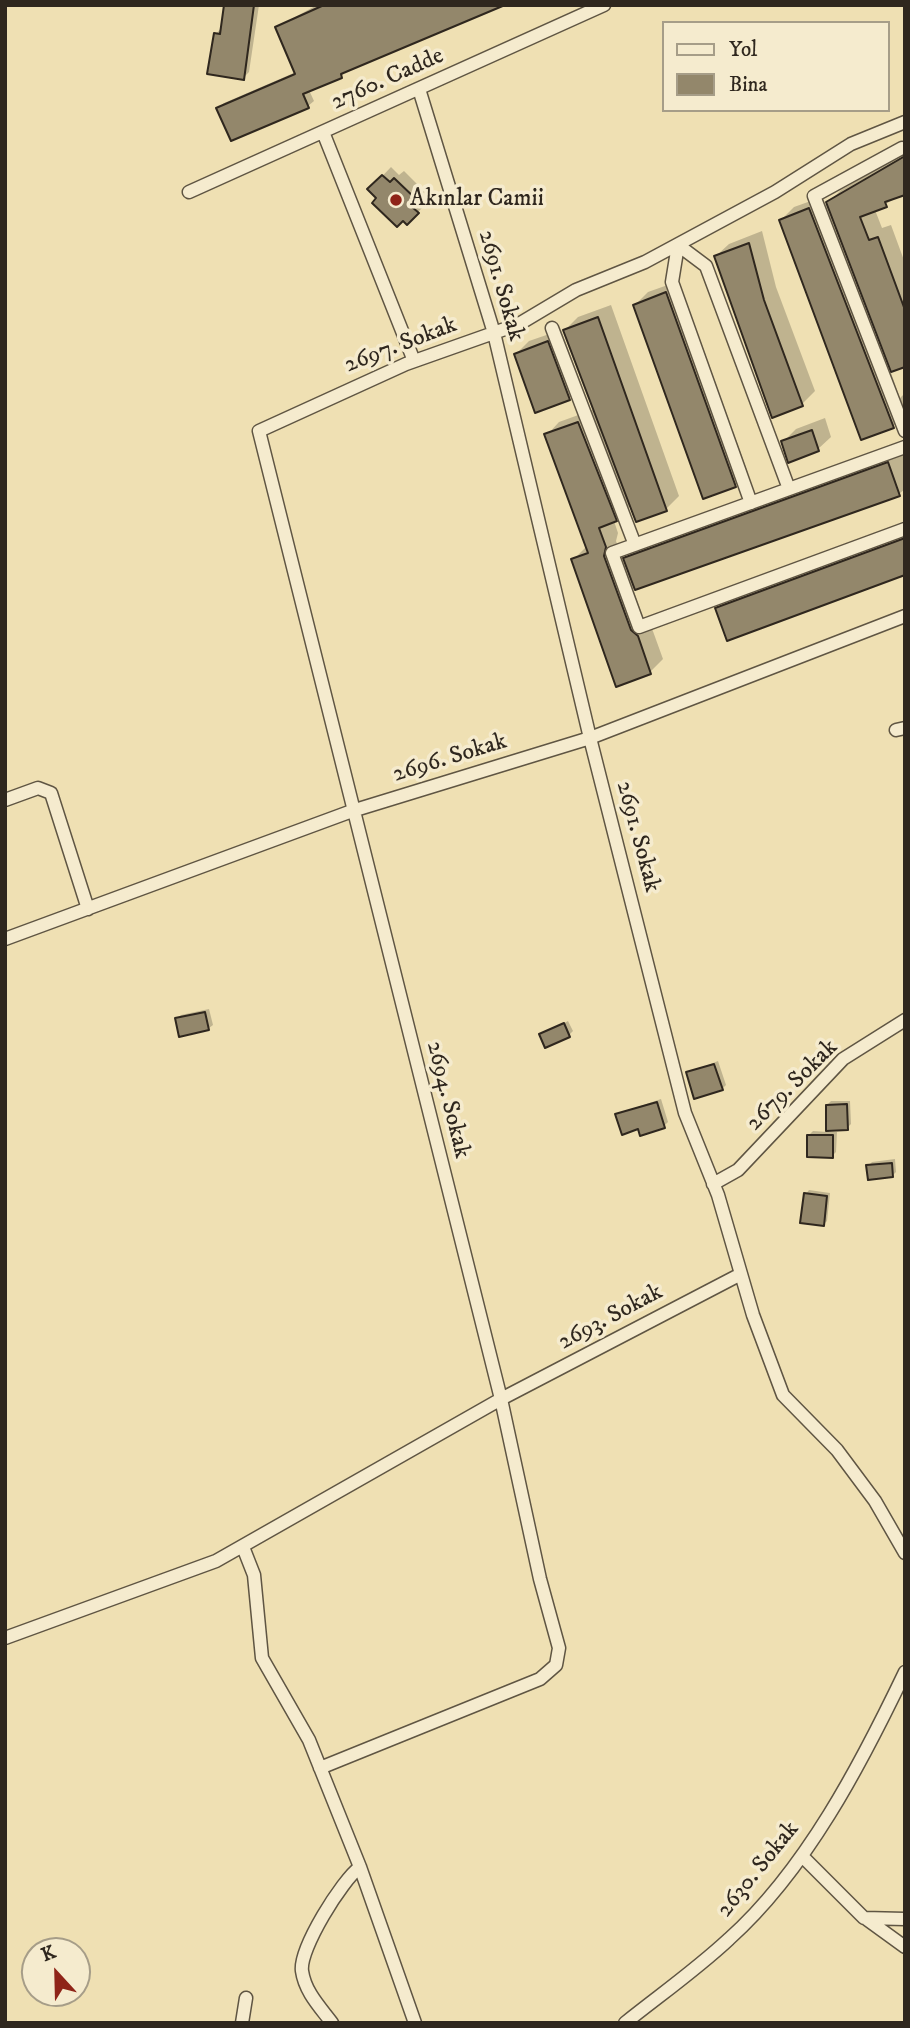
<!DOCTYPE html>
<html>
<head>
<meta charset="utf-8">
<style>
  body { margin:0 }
  #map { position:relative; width:910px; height:2028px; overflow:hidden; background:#efe0b3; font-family:"IM FELL DW Pica",serif }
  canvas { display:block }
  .frame { position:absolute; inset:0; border:7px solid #2f271e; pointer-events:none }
  .legend { position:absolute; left:662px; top:21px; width:228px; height:91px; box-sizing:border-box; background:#f5ebce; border:2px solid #a69d88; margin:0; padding:9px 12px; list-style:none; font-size:21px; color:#2f271e }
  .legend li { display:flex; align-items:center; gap:14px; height:35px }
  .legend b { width:35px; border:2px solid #a69d88 }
  .north { position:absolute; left:21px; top:1937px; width:70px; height:70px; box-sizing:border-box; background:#f5ebce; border:2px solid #a69d88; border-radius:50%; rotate:338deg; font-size:19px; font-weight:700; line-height:28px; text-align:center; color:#2f271e }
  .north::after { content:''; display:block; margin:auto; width:24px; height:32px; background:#8f2418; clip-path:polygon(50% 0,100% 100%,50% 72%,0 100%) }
</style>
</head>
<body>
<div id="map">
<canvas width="910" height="2028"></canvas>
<div class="frame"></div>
<ul class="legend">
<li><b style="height:9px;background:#f5ebce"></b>Yol</li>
<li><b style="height:19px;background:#93876b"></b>Bina</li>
</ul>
<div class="north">K</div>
</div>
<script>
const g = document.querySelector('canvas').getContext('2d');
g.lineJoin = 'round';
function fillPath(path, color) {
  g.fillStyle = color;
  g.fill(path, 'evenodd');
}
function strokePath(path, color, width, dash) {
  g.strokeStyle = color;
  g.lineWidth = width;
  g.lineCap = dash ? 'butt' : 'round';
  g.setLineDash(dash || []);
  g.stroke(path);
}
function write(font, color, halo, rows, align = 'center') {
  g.font = font + ' "IM FELL DW Pica",serif';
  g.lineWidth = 7;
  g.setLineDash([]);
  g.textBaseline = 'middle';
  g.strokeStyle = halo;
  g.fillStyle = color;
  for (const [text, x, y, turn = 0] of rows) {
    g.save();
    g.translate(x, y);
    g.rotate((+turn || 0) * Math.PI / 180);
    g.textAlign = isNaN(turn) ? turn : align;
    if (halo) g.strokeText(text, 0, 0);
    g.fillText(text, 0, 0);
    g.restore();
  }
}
fillPath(new Path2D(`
  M226,5H259L249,72L243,78L216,34L222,27Z
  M317,5H502L348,70L341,76L309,90L314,101L308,106L218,108L224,103L296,72L277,27Z
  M905,153V193L875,210L882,228L891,225L905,263V365L890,370L900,398L905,393V415L893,426L862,438L781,220L794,207L822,197L826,205L841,190Z
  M391,167L399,175L404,171L425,192L420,197L426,204L407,223L370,189Z
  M762,231L776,287L815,391L802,404L716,256L729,244Z
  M679,281L748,473L735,486L635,305L648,292Z
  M611,305L679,496L666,509L637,520L631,505L614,521L618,533L616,541L623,561L638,546L901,451L905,461V489L899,494L633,589L643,617L650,623L663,659L650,672L617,684L573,560L587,546L547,435L559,422L595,409L565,330L578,317Z
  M561,330L582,386L569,398L516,354L529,341Z
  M825,418L831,437L818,449L790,460L783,442L796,429Z
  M905,530V574L717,609L730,596Z
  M209,1009L213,1025L209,1028L177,1019L181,1015Z
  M568,1021L573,1031L569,1035H542Z
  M718,1061L726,1085L722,1089L688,1073Z
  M661,1099L668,1122L664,1126L640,1127L617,1114Z
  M831,1101H850L851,1124L847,1128L829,1129V1132H837L836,1152L832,1156L809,1135L813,1131L828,1132L827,1105Z
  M895,1159L896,1172L892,1176L868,1166L872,1162Z
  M809,1190L830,1193L827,1221L823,1225L806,1194Z`), '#0003');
const building = new Path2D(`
  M224,5H254L244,80L207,74L214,33L220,34Z
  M324,5H505L341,74L342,78L303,94L309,108L231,141L216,108L295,74L275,27Z
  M905,156V195L885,202L887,207L860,217L869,240L878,237L905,310V367L891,372L826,202Z
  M382,175L390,182L394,178L418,201L412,207L419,213L407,225L403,221L397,227L372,203L376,198L367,189Z
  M809,208L894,428L861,440L779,220Z
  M749,243L764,300L803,406L772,418L714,256Z
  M666,292L736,487L703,499L633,305Z
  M598,317L667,511L636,522L563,330Z
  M548,341L570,400L535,413L514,354Z
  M578,422L617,521L599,528L606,547L604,556L631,630L638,636L651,674L616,687L571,559L588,553L544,434Z
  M812,430L819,451L788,463L781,441Z
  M888,462L900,496L635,590L623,558Z
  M905,538V575L727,641L715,608Z
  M205,1012L209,1030L179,1037L175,1018Z
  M564,1023L570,1037L545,1048L539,1034Z
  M714,1064L723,1090L694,1099L686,1072Z
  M657,1102L665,1128L640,1136L638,1129L622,1135L615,1114Z
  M847,1104L848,1130L826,1131V1105Z
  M807,1135H833V1158L807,1157Z
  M892,1163L893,1177L868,1180L866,1165Z
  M804,1193L827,1196L824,1226L800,1223Z`);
fillPath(building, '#93876b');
strokePath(building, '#2f271e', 2);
const minor = new Path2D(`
  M419,89L494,333L590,738L685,1113L718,1195L753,1315L783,1395L837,1450L875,1501L905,1553
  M323,132L414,361
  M902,148L814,196L905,431
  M189,192L604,5
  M552,328L635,545
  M905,447L612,553L639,627L905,529
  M751,503L672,282L678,245L706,266L789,489
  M896,730L905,728
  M5,800L38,788L51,793L88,909
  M5,939L352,811L590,738L905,616
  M713,1184L738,1170L843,1059L905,1020
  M243,1547L254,1575L262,1658L309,1740L360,1867L415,2023
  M5,1638L216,1561L501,1399L741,1274
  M320,1768L540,1679L556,1665L559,1648L540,1579L501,1399L259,431L406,364L519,324L576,290L645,262L775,192L851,144L905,122
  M803,1857L864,1918L905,1919
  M865,1918L905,1947
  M242,2023L246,1998
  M332,2023C320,2007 305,1992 302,1971C299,1949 342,1880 360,1867
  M625,2023C660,1995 697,1969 729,1939C806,1870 861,1764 905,1672`);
strokePath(minor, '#5f5543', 15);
strokePath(minor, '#f5ebce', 12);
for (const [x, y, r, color] of [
  [396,200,7,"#8f2418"]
]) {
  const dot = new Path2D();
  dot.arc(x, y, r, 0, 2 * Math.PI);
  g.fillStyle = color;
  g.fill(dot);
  strokePath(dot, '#f5ebce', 2.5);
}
write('24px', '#2f271e', '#f5ebce', [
  ["2760. Cadde",388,80,-24],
  ["2691. Sokak",500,286,74],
  ["2697. Sokak",401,346,-21],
  ["2696. Sokak",450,759,-17],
  ["2691. Sokak",637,837,75],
  ["2679. Sokak",793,1086,-45],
  ["2694. Sokak",447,1100,76],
  ["2693. Sokak",611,1318,-28],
  ["2630. Sokak",759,1870,-51]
]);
write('24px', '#2f271e', '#f5ebce', [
  ["Akınlar Camii",410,200]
], 'left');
</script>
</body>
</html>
